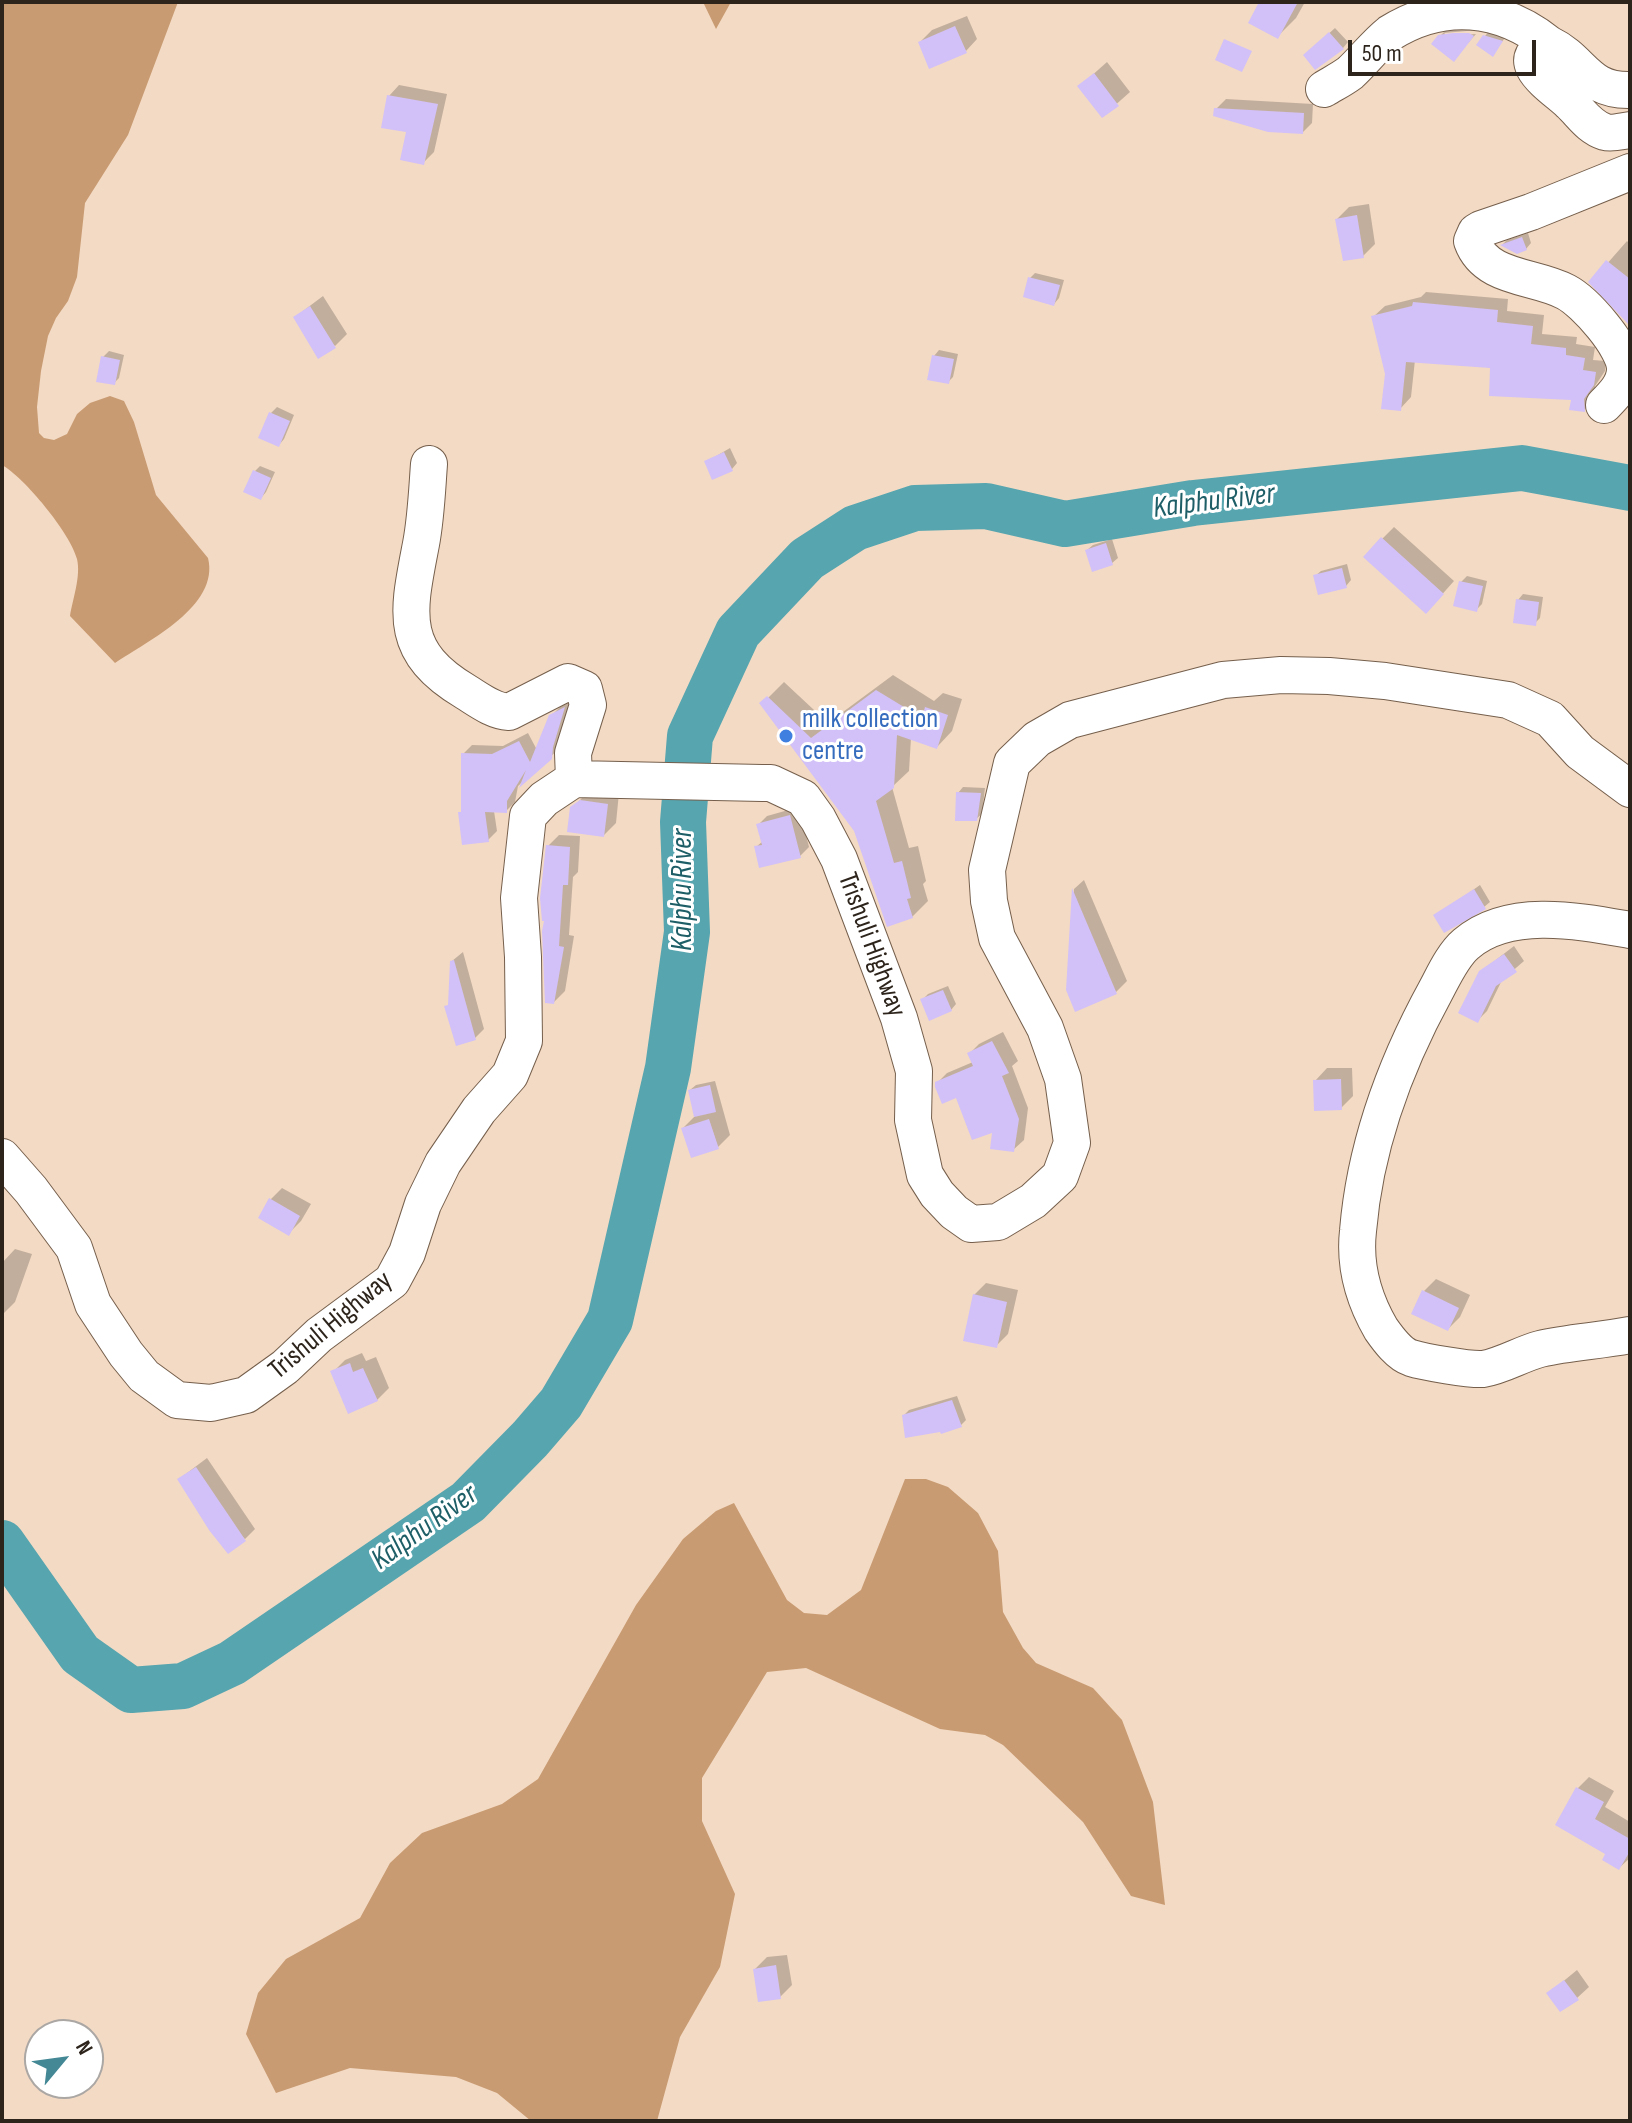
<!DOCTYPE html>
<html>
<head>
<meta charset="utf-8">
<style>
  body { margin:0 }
  #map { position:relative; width:1632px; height:2123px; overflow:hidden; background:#f3dac4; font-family:"Sofia Sans Condensed",sans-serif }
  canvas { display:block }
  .frame { position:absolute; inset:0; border:4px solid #2d241c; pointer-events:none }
  .north { position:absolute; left:24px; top:2019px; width:80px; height:80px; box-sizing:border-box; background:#fff; border:2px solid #aba7a4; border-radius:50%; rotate:61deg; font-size:22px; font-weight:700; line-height:32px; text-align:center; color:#2d241c }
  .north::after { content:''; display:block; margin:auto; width:28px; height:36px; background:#448896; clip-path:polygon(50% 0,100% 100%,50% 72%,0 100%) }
  .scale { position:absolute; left:1348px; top:40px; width:188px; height:36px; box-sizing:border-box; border:4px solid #2d241c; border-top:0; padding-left:10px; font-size:24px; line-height:28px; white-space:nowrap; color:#2d241c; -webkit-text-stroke:6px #fff; paint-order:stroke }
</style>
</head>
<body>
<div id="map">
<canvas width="1632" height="2123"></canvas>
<div class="frame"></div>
<div class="north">N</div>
<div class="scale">50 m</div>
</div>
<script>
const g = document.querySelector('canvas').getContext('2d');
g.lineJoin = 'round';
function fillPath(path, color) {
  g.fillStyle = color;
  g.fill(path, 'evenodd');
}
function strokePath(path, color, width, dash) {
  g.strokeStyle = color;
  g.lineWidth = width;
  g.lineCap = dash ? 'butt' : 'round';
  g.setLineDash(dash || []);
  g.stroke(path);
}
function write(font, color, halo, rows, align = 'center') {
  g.font = font + ' "Sofia Sans Condensed",sans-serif';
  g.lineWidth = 6;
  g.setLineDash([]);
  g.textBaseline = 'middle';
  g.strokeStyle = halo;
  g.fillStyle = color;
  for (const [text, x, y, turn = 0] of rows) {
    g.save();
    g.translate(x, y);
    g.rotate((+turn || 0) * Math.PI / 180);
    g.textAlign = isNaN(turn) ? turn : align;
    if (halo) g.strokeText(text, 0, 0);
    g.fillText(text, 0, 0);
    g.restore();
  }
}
fillPath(new Path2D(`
  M2,2H178L128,135L85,203L77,277L68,301L56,318L48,336L41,371L37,407L39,433L44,438L54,440L67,434L77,414L90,403L110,396L124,401L134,422L156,495L208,558C220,606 148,641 115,663L70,616C73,598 81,576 77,559C71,534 24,477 2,465Z
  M703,2H731L716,29Z
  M905,1479H926L948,1487L978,1513L998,1551L1003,1612L1023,1648L1036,1663L1093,1688L1122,1720L1153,1802L1165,1905L1131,1896L1083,1822L1003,1745L985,1735L940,1729L806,1668L767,1672L702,1778V1821L735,1894L720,1967L680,2037L657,2121H531L497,2093L456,2077L350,2068L276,2093L246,2034L258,1993L286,1959L360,1918L390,1863L422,1833L502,1804L538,1779L636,1605L683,1539L716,1511L734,1503L787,1600L804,1613L827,1615L861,1590Z`), '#c99b72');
fillPath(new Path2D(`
  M1262,2H1305L1296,18L1277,37Z
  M967,16L977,39L966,51L920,42L932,30Z
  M1452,24L1478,30L1444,33L1448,36L1476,34L1454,59L1439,37Z
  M1335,28L1348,42L1343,48L1305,55Z
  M1490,30L1507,35L1493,54L1485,36Z
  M1107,62L1130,92L1103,116L1080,86Z
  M399,85L447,94L434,152L423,163L389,96Z
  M1226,99L1313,104L1312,123L1303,132L1216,109Z
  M1369,204L1375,244L1363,256L1337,219L1349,207Z
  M1528,233L1531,243L1526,249L1503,244L1507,240Z
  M1627,241L1630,244V323L1591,282Z
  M1035,273L1064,280L1059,298L1054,304L1030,278Z
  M1426,292L1508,299L1507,311L1544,315L1542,334L1577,337L1576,344L1595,347L1593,360L1606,361L1605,371L1595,386V399L1584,410L1573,398L1492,366L1415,360L1411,397L1400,409L1387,374L1373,317L1385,306L1421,297Z
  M323,296L347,334L335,346L295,317Z
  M939,350L958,354L953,377L948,382L934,356Z
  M109,351L124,355L119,378L114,383L103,357Z
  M277,407L294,415L284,439L279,445L261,437L271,413Z
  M730,448L737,463L732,469L706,462Z
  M260,466L275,472L266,492L261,498L255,471Z
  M1394,527L1454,581L1438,599L1382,539Z
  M1112,539L1118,558L1112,563L1087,550L1093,545Z
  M1347,564L1351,580L1346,586L1315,576L1321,571Z
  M1467,576L1487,581L1482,604L1476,610L1461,582Z
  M1523,594L1543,597L1540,618L1535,623L1518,600Z
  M893,675L934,701L943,693L962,699L952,731L937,747L911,738L909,771L892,787L909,848L918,846L926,881L923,884L928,901L912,917L856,830L762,704L784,682L828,723Z
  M572,701L560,748L518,786L515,802L506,811H494L497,831L488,840L460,813L463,810V754L472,745L503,746L528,733L537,750L551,716L560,707Z
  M963,787L985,788L982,814L976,819L958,793Z
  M619,793L616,823L604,835L572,808L585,795Z
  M799,807L809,847L800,856L756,847L763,841L758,825L767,816Z
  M559,835L580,836L578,872L573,877L569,935L574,936L565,991L554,1002L548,846Z
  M1084,880L1127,981L1116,992L1076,1009L1068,989L1074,889Z
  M1480,885L1490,902L1484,907L1456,902Z
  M1514,946L1524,961L1502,980L1487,1011L1478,1020L1480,972Z
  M463,952L484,1029L475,1038L450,1003L452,961Z
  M948,986L956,1004L951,1010L923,999L928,994Z
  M1003,1032L1018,1061L1012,1066L1028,1108L1024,1140L1013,1150L958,1095L937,1083L947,1073L973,1062L969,1054L979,1044Z
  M1327,1068H1352L1353,1096L1341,1108L1315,1081Z
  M715,1081L730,1135L718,1147L683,1128L696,1115L690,1090L696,1085Z
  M282,1188L311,1204L301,1221L289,1233L270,1200Z
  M15,1249L32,1254L15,1302L3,1314L2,1263Z
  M1436,1279L1470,1295L1460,1317L1448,1329L1424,1291Z
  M986,1283L1018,1290L1008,1334L996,1346L974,1295Z
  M362,1353L366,1361L376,1357L389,1388L377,1400L333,1372L345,1360Z
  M957,1396L966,1420L961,1425L904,1415L909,1410Z
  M207,1458L255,1529L245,1539L179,1479Z
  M1589,1777L1614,1791L1605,1807L1630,1822V1858L1619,1868L1608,1853L1557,1824L1578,1788Z
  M787,1955L792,1985L780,1997L755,1969L767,1957Z
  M1577,1970L1589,1987L1577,1998L1549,1993Z`), '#0003');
strokePath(new Path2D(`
  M2,1543L80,1654L131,1690L183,1686L232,1663L468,1502L530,1439L561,1403L610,1320L668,1068L687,932L683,822L690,736L738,632L807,559L855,528L915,508L986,506L1065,524L1193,503L1522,468L1630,488`), '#56a5af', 46);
fillPath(new Path2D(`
  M1259,2H1298L1278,39L1248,23Z
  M955,26L967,53L929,69L918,42Z
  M1329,32L1344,49L1315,70L1303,55Z
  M1453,33H1469L1474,36L1454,62L1431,44L1438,35Z
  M1483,35L1503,41L1493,57L1476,45Z
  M1224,39L1252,51L1242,72L1215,60Z
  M1094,73L1119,106L1102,118L1077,86Z
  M387,95L438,104L424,165L400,160L406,132L381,128Z
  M1214,108L1304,113L1303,134L1268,132L1213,116Z
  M1357,215L1364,258L1343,261L1335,219Z
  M1522,237L1527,250L1517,254L1500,245Z
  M1606,260L1630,279V326L1588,282Z
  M1028,277L1060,285L1054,306L1023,297Z
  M1413,302L1498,310L1497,322L1533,326L1531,344L1566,348V355L1585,358L1583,370L1596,372L1594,385L1584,399L1585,412L1569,410L1571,400L1489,396L1490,368L1406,362L1401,411L1381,409L1385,374L1371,316L1412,306Z
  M310,306L336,348L318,359L293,317Z
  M932,355L954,359L949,384L927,380Z
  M101,356L120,360L115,385L96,382Z
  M269,412L290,421L279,447L258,438Z
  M724,452L733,471L712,480L704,461Z
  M253,470L271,478L261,500L243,492Z
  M1381,537L1444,594L1426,614L1363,557Z
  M1106,543L1113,565L1092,572L1085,550Z
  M1342,568L1347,588L1318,595L1313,575Z
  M1459,581L1483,586L1477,612L1453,606Z
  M1516,599L1539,602L1536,626L1513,623Z
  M876,690L922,718L925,707L948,715L937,749L897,735L894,788L876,801L894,863L902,861L911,898L907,899L913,918L887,927L854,831L759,703L767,696L811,738Z
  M565,707L553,747L552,759L519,788L526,770L507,801V813L485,812L489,842L462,845L458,812H461V753L492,754L519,741L530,762L549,715Z
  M956,792L981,793L977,821H955Z
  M580,800L608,804L604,837L567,832L570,807Z
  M790,815L801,858L759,868L754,846L762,845L756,824Z
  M546,845L570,847L568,885H563L559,946L564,947L554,1004L545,1003L542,931L544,921H542L540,898Z
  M1072,888L1117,994L1075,1012L1066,990Z
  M1474,889L1486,909L1444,933L1433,915Z
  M1504,954L1517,972L1496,986L1478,1023L1458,1013L1479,971Z
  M454,960L476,1040L456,1046L444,1006L448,1005L450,961Z
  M943,990L952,1011L929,1021L920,999Z
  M992,1041L1009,1073L1002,1076L1019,1119L1014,1152L990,1149L992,1133L972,1140L956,1098L942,1104L935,1087V1082L973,1066L967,1053Z
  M1341,1079L1342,1110L1314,1111L1313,1080Z
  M710,1085L716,1112L694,1117L688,1090Z
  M709,1119L719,1149L691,1158L681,1128Z
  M269,1198L300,1216L289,1236L258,1218Z
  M1422,1290L1459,1308L1448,1331L1411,1314Z
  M973,1294L1007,1302L997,1348L963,1341Z
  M350,1363L353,1372L363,1368L378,1401L348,1414L330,1371Z
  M952,1400L962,1427L941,1434L940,1432L905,1438L902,1415Z
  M196,1467L246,1541L228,1554L209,1530L177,1479Z
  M1576,1787L1604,1802L1595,1819L1630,1839V1851L1619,1870L1602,1860L1605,1854L1555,1825Z
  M776,1965L781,1999L758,2002L753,1969Z
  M1564,1980L1579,2000L1560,2012L1546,1993Z`), '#d2c0f8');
const minor = new Path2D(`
  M1324,89C1332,84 1342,79 1350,73C1364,60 1375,45 1390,33C1443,0 1500,5 1549,44
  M1630,90C1586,91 1584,61 1549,44C1507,60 1555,88 1570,103C1581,113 1589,127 1605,132C1612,134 1622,131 1630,130
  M1604,405C1614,395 1625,384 1625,369C1625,347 1585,302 1566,292C1535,275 1486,280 1472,241L1476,232L1481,229L1531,212L1630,172
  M429,464C427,491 426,518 421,544C408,612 397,651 466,692C479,700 493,711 509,712L568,682L584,689L588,705L573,753L574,779
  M1630,930C1579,921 1509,907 1466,944C1453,955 1444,975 1436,990C1396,1063 1365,1146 1358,1231C1354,1267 1363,1298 1381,1329C1388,1339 1399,1354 1411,1358C1424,1362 1470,1370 1483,1369C1502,1366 1521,1354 1540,1349C1569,1342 1600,1341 1630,1335
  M2,1157L31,1190L74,1248L93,1304L126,1354L144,1376L177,1400L211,1403L246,1395L285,1367L319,1335L392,1281L407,1253L423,1204L443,1163L479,1110L510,1075L524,1041L523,957L519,898L528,816L544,799L574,779L762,783H771L803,798L818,819L839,859L899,1018L914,1071L913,1120L925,1175L937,1194L954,1212L971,1224L998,1222L1033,1201L1060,1176L1072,1143L1063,1079L1045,1028L997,938L989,901L987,870L1012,763L1037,739L1070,720L1223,680L1281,675L1329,676L1385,681L1508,700L1550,719L1580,752L1630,789`);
strokePath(minor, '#755f4c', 38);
strokePath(minor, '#fff', 36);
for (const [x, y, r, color] of [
  [786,736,8,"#3f7fe0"]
]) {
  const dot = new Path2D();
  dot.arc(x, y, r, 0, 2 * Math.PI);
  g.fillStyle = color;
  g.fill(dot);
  strokePath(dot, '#fff', 3);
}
write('28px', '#366cbe', '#fff', [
  ["milk collection",802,720],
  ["centre",802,752]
], 'left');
write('28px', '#2d241c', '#fff', [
  ["Trishuli Highway",871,945,70],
  ["Trishuli Highway",331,1326,-40]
]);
write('italic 30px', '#1e5f67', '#fff', [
  ["Kalphu River",1214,502,-7],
  ["Kalphu River",683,890,-90],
  ["Kalphu River",425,1528,-36]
]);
</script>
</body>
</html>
